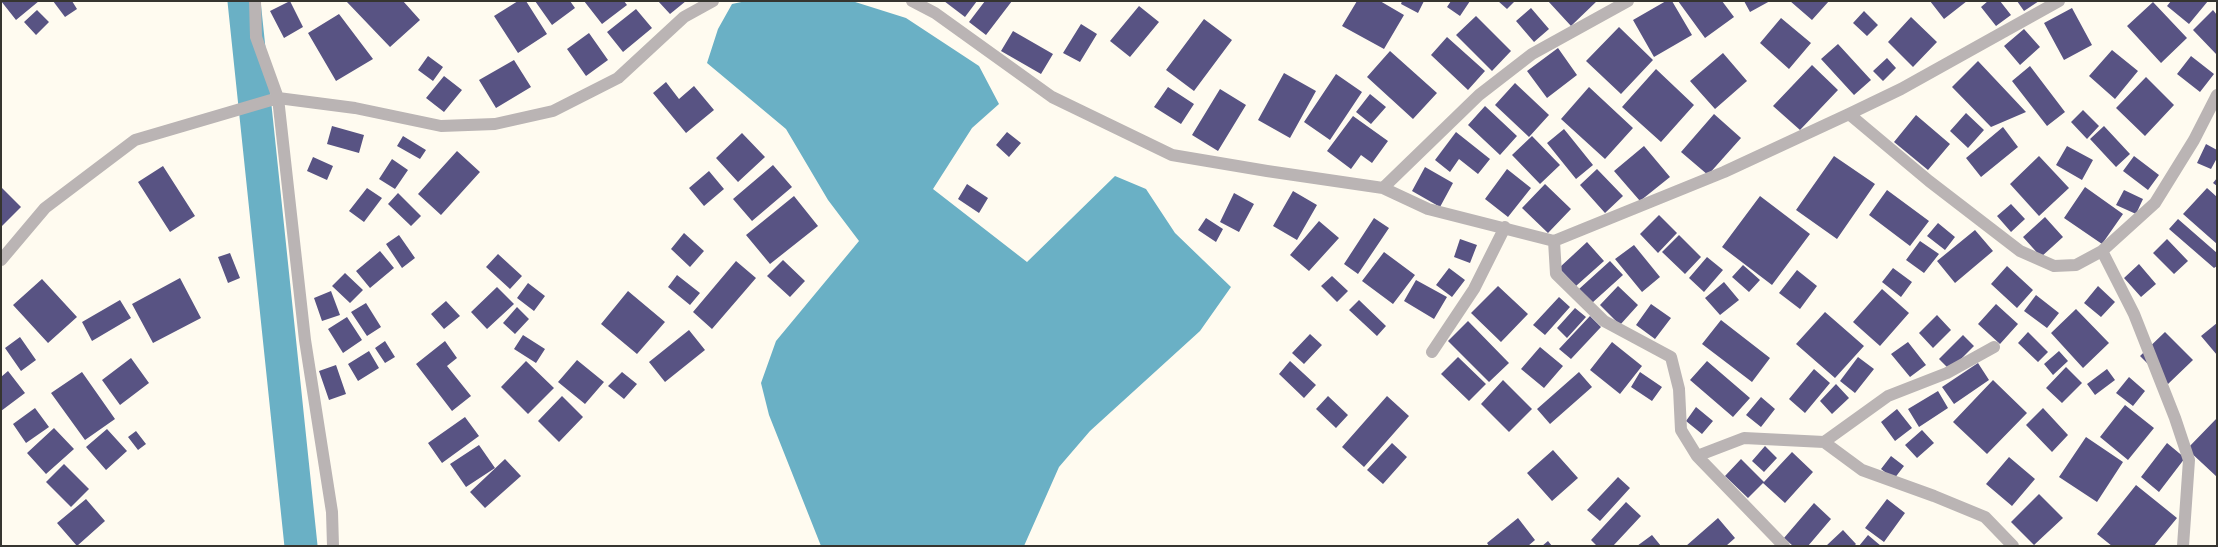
<!DOCTYPE html>
<html>
<head>
<meta charset="utf-8">
<style>
  body { margin:0 }
  #map { position:relative; width:2218px; height:547px; overflow:hidden; background:#fffbf0; font-family:Quicksand,sans-serif }
  canvas { display:block }
  .frame { position:absolute; inset:0; border:2px solid #363530; pointer-events:none }
</style>
</head>
<body>
<div id="map">
<canvas width="2218" height="547"></canvas>
<div class="frame"></div>
</div>
<script>
const g = document.querySelector('canvas').getContext('2d');
g.lineJoin = 'round';
function fillPath(path, color) {
  g.fillStyle = color;
  g.fill(path, 'evenodd');
}
function strokePath(path, color, width, dash) {
  g.strokeStyle = color;
  g.lineWidth = width;
  g.lineCap = dash ? 'butt' : 'round';
  g.setLineDash(dash || []);
  g.stroke(path);
}
fillPath(new Path2D(`
  M746,1H852L906,18L979,66L999,104L972,128L933,189L1027,262L1115,176L1146,189L1175,233L1231,287L1200,331L1090,431L1059,467L1024,546H821L769,415L761,383L776,341L859,241L828,200L786,129L707,63L718,29L732,4Z`), '#6ab0c5');
strokePath(new Path2D(`
  M244,1L301,546`), '#6ab0c5', 33);
fillPath(new Path2D(`
  M1,1H39L16,20Z
  M53,1H72L77,9L65,17Z
  M290,1L303,27L284,38L270,11Z
  M346,1H403L420,20L390,47Z
  M518,1H526L547,34L518,53L494,16Z
  M535,1H570L575,8L552,25Z
  M584,1H624L627,5L602,24Z
  M658,1H686L670,14Z
  M944,1H977L965,17Z
  M985,1H1012L986,35L969,22Z
  M1357,1H1380L1404,15L1384,49L1342,26Z
  M1402,1H1424L1418,13L1401,4Z
  M1451,1H1470L1460,16L1447,7Z
  M1498,1H1515L1507,9Z
  M1548,1H1597L1571,26Z
  M1666,1H1672L1692,35L1654,57L1633,20Z
  M1678,1H1722L1734,17L1705,38Z
  M1744,1H1770L1750,12Z
  M1790,1H1829L1812,20Z
  M1930,1H1967L1944,19Z
  M1988,1H2000L2011,15L1996,26L1981,7Z
  M2017,1H2039L2024,11Z
  M2171,1H2208L2189,24L2167,6Z
  M2153,2L2187,38L2161,63L2127,26Z
  M1139,6L1159,22L1130,57L1110,41Z
  M1531,8L1549,29L1534,42L1516,21Z
  M2072,8L2092,45L2064,60L2044,23Z
  M636,9L652,28L623,52L607,32Z
  M37,10L49,22L36,35L24,22Z
  M2213,10L2217,15V55L2193,30Z
  M1864,11L1878,25L1867,36L1853,23Z
  M339,14L373,59L336,81L308,33Z
  M1476,16L1511,51L1492,71L1456,35Z
  M1911,17L1937,42L1913,67L1888,42Z
  M1781,18L1811,43L1789,69L1760,43Z
  M1204,19L1232,40L1194,91L1166,70Z
  M1081,24L1097,34L1080,62L1063,53Z
  M1619,27L1653,60L1621,94L1586,61Z
  M2024,29L2040,47L2020,65L2004,46Z
  M1013,31L1053,54L1041,74L1001,51Z
  M589,33L608,60L586,76L567,49Z
  M1447,37L1485,71L1468,90L1431,55Z
  M1838,44L1871,80L1854,95L1821,59Z
  M1558,48L1577,75L1547,98L1527,71Z
  M2112,50L2138,71L2115,99L2089,76Z
  M1390,51L1437,93L1413,119L1367,77Z
  M1723,53L1747,81L1715,109L1690,81Z
  M428,56L443,67L433,81L418,70Z
  M2191,56L2214,74L2200,92L2177,74Z
  M1887,58L1896,68L1883,81L1873,71Z
  M514,60L531,87L496,108L479,80Z
  M1978,61L2026,112L1991,127L1952,87Z
  M1812,65L1838,90L1800,130L1773,106Z
  M2030,66L2065,112L2047,126L2012,81Z
  M1656,69L1694,105L1661,142L1622,107Z
  M1284,73L1316,91L1290,138L1258,120Z
  M1336,74L1362,92L1330,140L1304,122Z
  M444,76L462,90L444,112L426,98Z
  M2146,77L2174,105L2145,136L2116,108Z
  M666,82L679,99L694,86L714,110L686,133L653,93Z
  M1515,83L1549,115L1529,137L1495,105Z
  M1168,87L1194,104L1181,124L1154,107Z
  M1589,87L1633,128L1605,159L1561,119Z
  M1220,89L1246,105L1218,151L1192,135Z
  M1370,94L1386,107L1371,124L1356,112Z
  M1485,106L1517,136L1500,155L1468,125Z
  M2083,110L2099,126L2087,139L2071,122Z
  M1966,113L1984,130L1968,148L1950,131Z
  M1714,114L1741,138L1708,175L1681,152Z
  M1916,115L1950,144L1928,170L1894,142Z
  M1353,116L1388,141L1372,163L1361,155L1351,169L1327,151Z
  M332,126L364,135L359,153L327,144Z
  M2104,126L2130,154L2116,167L2090,139Z
  M2003,127L2018,147L1981,177L1966,158Z
  M1564,129L1593,165L1576,179L1547,143Z
  M1007,132L1021,143L1009,157L996,145Z
  M1456,132L1490,159L1478,174L1459,159L1450,172L1435,160Z
  M742,133L765,157L738,182L716,158Z
  M403,136L426,150L420,159L397,146Z
  M1532,136L1560,165L1540,184L1512,155Z
  M2206,144L2217,150V158L2211,169L2197,163Z
  M1644,146L1670,177L1640,201L1614,171Z
  M2067,146L2093,160L2082,180L2056,165Z
  M457,151L480,172L441,215L418,194Z
  M1834,156L1875,184L1837,239L1796,210Z
  M2039,156L2069,188L2039,216L2010,184Z
  M2134,156L2159,175L2148,190L2123,171Z
  M313,157L333,166L327,180L307,171Z
  M392,159L408,170L395,189L379,179Z
  M773,165L792,187L752,221L733,199Z
  M163,166L195,216L170,232L138,182Z
  M1425,167L1453,183L1440,207L1412,191Z
  M1507,169L1531,188L1508,217L1485,199Z
  M1597,169L1623,196L1605,213L1580,185Z
  M709,171L724,189L704,206L689,188Z
  M2217,178V186L2213,183Z
  M967,184L988,198L979,213L958,199Z
  M1545,184L1571,209L1548,233L1522,208Z
  M1,187L21,207L1,227Z
  M2085,187L2123,214L2102,244L2064,218Z
  M367,188L382,198L364,222L349,211Z
  M2207,188L2217,197V244L2183,214Z
  M1887,190L1929,221L1910,246L1869,215Z
  M2124,190L2143,199L2136,214L2116,205Z
  M1293,191L1317,205L1297,240L1273,226Z
  M398,193L421,216L411,226L388,204Z
  M1234,193L1254,204L1239,232L1220,222Z
  M794,196L818,226L770,264L746,235Z
  M1760,196L1810,234L1772,285L1722,247Z
  M2011,204L2025,219L2011,232L1997,216Z
  M1659,215L1677,233L1658,253L1640,234Z
  M2045,217L2063,237L2041,257L2023,237Z
  M1206,218L1223,229L1216,242L1198,230Z
  M1374,218L1389,228L1358,274L1344,264Z
  M2178,219L2217,253V266L2214,268L2169,229Z
  M1319,221L1339,238L1309,271L1290,255Z
  M1938,223L1955,237L1945,250L1927,236Z
  M1975,230L1993,251L1955,283L1937,261Z
  M684,233L704,251L690,267L671,249Z
  M399,235L415,258L402,268L386,244Z
  M1679,235L1701,257L1685,274L1662,252Z
  M1460,239L1477,245L1470,263L1454,257Z
  M2167,239L2188,261L2174,274L2153,253Z
  M1920,241L1939,254L1924,273L1906,260Z
  M1587,242L1604,261L1576,286L1559,268Z
  M1634,245L1660,277L1642,292L1615,259Z
  M380,251L394,268L370,288L356,271Z
  M1384,252L1415,275L1393,304L1362,281Z
  M230,253L240,278L228,283L218,257Z
  M498,254L522,276L510,289L486,267Z
  M1707,257L1723,270L1704,292L1689,278Z
  M783,260L805,281L790,297L767,276Z
  M736,261L756,278L712,329L693,312Z
  M1610,261L1623,275L1592,303L1579,289Z
  M2139,264L2156,284L2141,297L2124,278Z
  M1743,265L1760,280L1749,292L1732,277Z
  M2007,266L2033,290L2017,308L1991,284Z
  M1449,268L1465,280L1452,297L1436,285Z
  M1893,268L1912,282L1901,297L1882,282Z
  M1797,270L1817,286L1800,309L1779,293Z
  M345,273L363,290L350,303L332,286Z
  M677,275L700,293L690,305L668,287Z
  M1332,276L1348,291L1337,302L1321,286Z
  M180,278L201,318L153,343L132,304Z
  M42,279L77,317L48,343L13,305Z
  M1416,280L1447,297L1434,319L1404,301Z
  M1724,282L1739,300L1720,315L1705,298Z
  M528,283L545,296L534,311L517,298Z
  M1498,286L1528,314L1501,342L1471,313Z
  M1618,286L1638,305L1620,325L1600,305Z
  M2098,286L2115,302L2101,317L2084,303Z
  M497,287L514,304L487,329L471,312Z
  M1882,289L1909,313L1880,346L1853,322Z
  M331,291L340,315L322,321L314,298Z
  M628,291L665,322L637,354L601,324Z
  M2036,295L2059,313L2047,328L2024,311Z
  M1559,297L1570,307L1545,335L1533,325Z
  M120,300L131,318L92,341L82,322Z
  M1359,300L1386,326L1377,336L1349,310Z
  M446,301L460,316L444,329L431,314Z
  M366,303L381,327L367,336L351,312Z
  M1651,304L1671,318L1655,339L1636,325Z
  M1996,304L2018,324L2000,344L1978,324Z
  M517,307L529,319L515,334L503,323Z
  M1575,308L1586,317L1567,338L1557,328Z
  M2076,309L2109,343L2083,368L2051,333Z
  M1825,312L1864,346L1835,378L1796,344Z
  M1937,315L1951,330L1933,348L1919,333Z
  M1590,316L1601,327L1571,359L1559,349Z
  M347,317L362,340L343,353L328,329Z
  M1721,320L1770,358L1752,382L1702,344Z
  M1468,321L1509,363L1489,382L1448,341Z
  M2217,323V355L2201,336Z
  M689,330L705,350L665,382L649,362Z
  M2028,332L2048,352L2038,362L2018,343Z
  M2165,332L2193,360L2168,384L2140,356Z
  M1310,334L1322,345L1304,364L1292,353Z
  M523,335L545,349L536,363L514,349Z
  M1963,335L1974,346L1950,370L1939,359Z
  M20,337L36,360L21,371L5,348Z
  M385,341L395,357L385,363L375,348Z
  M445,341L457,358L447,366L471,396L452,411L416,364Z
  M1612,342L1642,366L1620,394L1590,370Z
  M1908,342L1926,365L1910,377L1891,354Z
  M1540,347L1563,366L1544,388L1521,369Z
  M369,351L379,368L358,381L348,364Z
  M2059,351L2068,361L2053,375L2044,364Z
  M1458,357L1486,384L1469,401L1441,374Z
  M1858,357L1874,369L1855,393L1840,381Z
  M131,358L149,383L120,405L102,380Z
  M577,360L604,382L585,404L558,382Z
  M526,361L554,388L528,414L501,387Z
  M1290,361L1316,385L1304,398L1279,374Z
  M1707,361L1750,398L1733,417L1690,380Z
  M1978,363L1989,380L1954,404L1942,387Z
  M336,365L346,394L329,400L319,371Z
  M2066,367L2082,383L2062,403L2046,388Z
  M1814,369L1830,383L1805,413L1789,399Z
  M2107,369L2115,380L2095,395L2087,384Z
  M8,371L25,393L1,411V377Z
  M82,372L115,419L85,440L51,393Z
  M622,372L637,384L624,399L608,386Z
  M1579,372L1592,387L1550,424L1537,409Z
  M1640,372L1662,387L1652,401L1631,387Z
  M2129,377L2145,391L2133,406L2116,393Z
  M1503,380L1532,409L1509,432L1481,404Z
  M1993,380L2027,413L1987,454L1953,422Z
  M1836,384L1849,398L1832,414L1820,401Z
  M1938,391L1948,408L1919,427L1908,409Z
  M562,396L583,417L559,442L538,421Z
  M1328,396L1348,415L1336,428L1316,409Z
  M1387,396L1409,416L1364,467L1342,447Z
  M1761,397L1775,409L1761,427L1746,415Z
  M2125,405L2154,428L2128,460L2100,437Z
  M1696,407L1713,421L1702,434L1686,421Z
  M35,408L49,427L26,443L13,424Z
  M2043,408L2068,435L2052,452L2026,425Z
  M1897,409L1912,428L1895,441L1881,422Z
  M465,417L479,436L442,463L428,443Z
  M2217,418V477L2187,449Z
  M54,428L74,449L46,474L27,453Z
  M107,429L127,451L106,470L86,447Z
  M1922,430L1934,443L1917,458L1905,445Z
  M136,431L146,444L138,450L128,437Z
  M2086,437L2123,462L2097,502L2059,477Z
  M1392,443L1407,457L1383,484L1367,470Z
  M2167,443L2185,458L2159,492L2141,477Z
  M479,445L495,468L466,487L450,464Z
  M1765,446L1777,458L1764,472L1752,461Z
  M1553,450L1578,478L1552,501L1527,473Z
  M1792,452L1813,472L1785,503L1763,483Z
  M1891,456L1904,466L1894,479L1881,469Z
  M2009,457L2035,479L2012,506L1986,484Z
  M505,459L521,476L485,508L470,492Z
  M1741,459L1764,482L1748,498L1725,476Z
  M64,464L89,489L71,507L46,482Z
  M1618,477L1630,488L1600,521L1587,510Z
  M2136,485L2177,518L2154,546H2112L2097,534Z
  M2039,494L2063,518L2034,545L2011,522Z
  M86,499L105,521L77,546L57,523Z
  M1887,499L1905,513L1884,542L1865,528Z
  M1626,502L1641,516L1613,546H1597L1591,540Z
  M1814,503L1831,519L1808,546H1793L1784,538Z
  M1518,518L1535,540L1528,546H1489L1487,543Z
  M1718,518L1735,538L1726,546H1686Z
  M1843,530L1856,544L1854,546H1826Z
  M1652,535L1661,546H1637Z
  M1868,535L1881,546H1859Z
  M1548,541L1552,546H1542Z`), '#585383');
strokePath(new Path2D(`
  M255,1L256,37L278,98L305,340L332,512L333,546
  M912,1L935,13L1052,97L1172,155L1267,171L1383,188L1428,209L1554,241L1724,172L1849,114L1901,89L2059,1
  M1849,114L1929,181L2020,251L2054,266L2076,265L2102,251L2155,203L2194,140L2217,95
  M1383,188L1479,95L1532,54L1628,1
  M1554,241L1556,274L1604,321L1671,357L1679,389L1681,430L1697,456L1744,438L1824,442L1862,470L1934,496L1985,517L2013,546
  M2102,251L2134,314L2175,418L2189,460L2183,546
  M1,260L45,208L135,140L278,98L355,108L441,126L495,124L553,111L618,78L684,17L713,1
  M1432,352L1474,289L1505,227
  M1824,442L1888,396L1947,373L1994,347
  M1697,456L1784,546`), '#bab4b4', 12);
</script>
</body>
</html>
